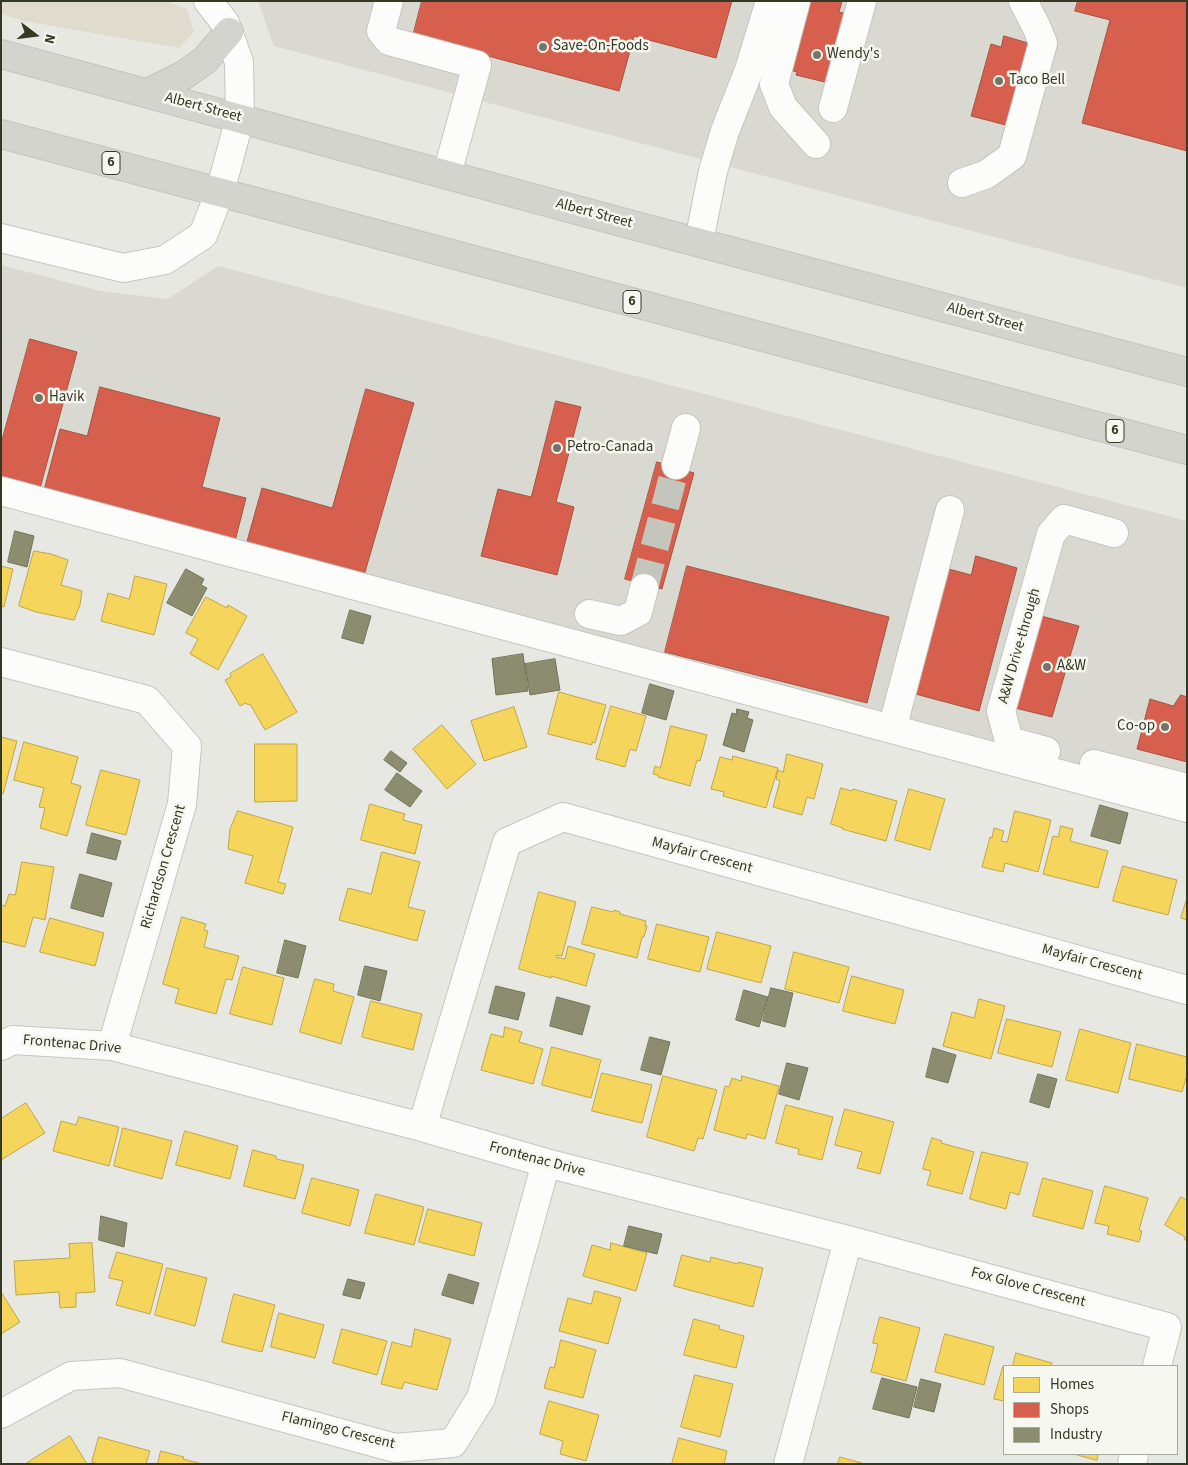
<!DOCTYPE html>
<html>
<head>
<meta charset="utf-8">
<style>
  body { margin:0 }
  #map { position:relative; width:1188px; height:1465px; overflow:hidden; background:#e8e8e3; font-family:"Source Sans 3",sans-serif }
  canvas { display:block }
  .frame { position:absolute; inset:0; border:2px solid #343923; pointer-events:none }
  .legend { position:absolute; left:1003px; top:1365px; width:175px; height:90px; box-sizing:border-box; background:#f7f7f1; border:1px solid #a9ab9f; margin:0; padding:6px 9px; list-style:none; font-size:15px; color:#343923 }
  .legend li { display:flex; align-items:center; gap:10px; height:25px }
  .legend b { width:25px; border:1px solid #a9ab9f }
  .north { position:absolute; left:10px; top:10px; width:50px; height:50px; -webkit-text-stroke:4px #f7f7f1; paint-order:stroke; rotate:105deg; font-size:14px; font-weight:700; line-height:20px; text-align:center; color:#343923 }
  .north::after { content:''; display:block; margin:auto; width:18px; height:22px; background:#343923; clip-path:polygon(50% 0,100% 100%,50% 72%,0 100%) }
</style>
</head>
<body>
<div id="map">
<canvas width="1188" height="1465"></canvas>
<div class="frame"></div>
<ul class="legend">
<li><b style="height:14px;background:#f6d55c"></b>Homes</li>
<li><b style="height:14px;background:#d6604d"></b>Shops</li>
<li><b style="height:14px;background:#8c8c6e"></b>Industry</li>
</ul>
<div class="north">N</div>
</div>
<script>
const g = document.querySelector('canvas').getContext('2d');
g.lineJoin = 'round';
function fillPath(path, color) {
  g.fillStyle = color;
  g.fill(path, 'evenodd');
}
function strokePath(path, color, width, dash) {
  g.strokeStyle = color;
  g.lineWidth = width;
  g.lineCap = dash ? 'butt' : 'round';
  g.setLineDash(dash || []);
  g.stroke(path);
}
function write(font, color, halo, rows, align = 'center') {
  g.font = font + ' "Source Sans 3",sans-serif';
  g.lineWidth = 5;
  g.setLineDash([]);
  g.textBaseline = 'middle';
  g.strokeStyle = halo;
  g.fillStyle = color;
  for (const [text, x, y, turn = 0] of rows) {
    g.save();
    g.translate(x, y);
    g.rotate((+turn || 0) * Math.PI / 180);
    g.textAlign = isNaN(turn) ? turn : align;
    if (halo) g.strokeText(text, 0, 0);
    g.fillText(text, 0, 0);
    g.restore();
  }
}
fillPath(new Path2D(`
  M258,1H1187V288L274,46Z
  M1,265L100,291L168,299L218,266L1187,521V801L1,489Z`), '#d9d9d1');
fillPath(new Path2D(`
  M1,1H167L187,9L194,32L179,48L24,21L1,14Z`), '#e0dccd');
const homes = new Path2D(`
  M34,551L51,554L68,560L61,585L82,591L80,605L74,620L36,612L19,606Z
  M1,566L13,569L4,607L1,606Z
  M135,576L167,584L154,635L101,621L108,593L129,599Z
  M206,597L227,608L228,605L247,616L218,670L190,654L198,639L186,633Z
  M263,654L297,712L265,730L250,704L248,705L246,703L240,706L225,680L231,677L230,674Z
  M559,692L606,705L595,743L592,742V745L548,734Z
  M611,706L646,716L636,751L630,749L625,767L596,759Z
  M514,707L527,747L484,761L471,721Z
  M442,725L476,764L447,789L413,749Z
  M671,726L707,735L700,761L697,760L690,786L658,777V775L653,774L655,766L660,768Z
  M1,737L17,741L3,794L1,793Z
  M24,742L78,757L71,783L81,786L67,836L40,828L45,808L39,807L44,788L14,780Z
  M255,744H297V801L255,802Z
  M787,754L823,764L814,799L807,797L802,815L773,807L780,781L776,779L778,770L783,772Z
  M733,756L778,768L766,808L723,796L724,792L711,789L720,757L732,760Z
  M101,770L140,780L126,835L86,825Z
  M841,788L852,791L853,789L897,801L886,841L842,829L843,828L831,824Z
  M909,789L945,799L930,850L895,840Z
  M370,804L405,814L403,820L422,825L415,854L361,840Z
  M238,811L293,827L278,882L286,884L283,894L245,883L253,856L228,849L230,829Z
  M1015,811L1051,820L1038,872L1005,863L1003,872L982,867L990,837L992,838L994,828L1004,831L1001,841L1007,842Z
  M1061,826L1073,829L1070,841L1108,851L1098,888L1043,874L1053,836L1058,837Z
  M382,852L420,862L408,907L425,911L417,941L339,920L348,888L371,894Z
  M22,862L54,867L45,920L33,917L25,947L1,941V905L5,906L9,894L15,895Z
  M1123,866L1177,880L1168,915L1113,901Z
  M539,892L576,902L562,956L557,955L556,957L565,959L568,946L595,954L586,986L551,976V978L519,969Z
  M1187,898V920L1181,918Z
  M592,907L613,912L614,910L620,912V914L646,921L645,926H647L644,937H642L637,958L582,944Z
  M182,917L206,924L204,930L208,931L204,947L239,956L232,980L226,979L216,1014L175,1003L179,989L163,984Z
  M50,918L104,933L95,966L40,952Z
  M657,924L709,937L700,972L648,959Z
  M717,932L771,946L761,983L707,969Z
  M794,952L849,967L839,1003L785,989Z
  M243,967L284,978L272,1025L230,1014Z
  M852,976L904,990L895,1024L843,1011Z
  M315,979L334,984L333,991L354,997L341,1044L300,1032Z
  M979,999L1005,1006L991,1059L943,1046L952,1012L974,1018Z
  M371,1001L422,1014L413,1050L362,1037Z
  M1007,1019L1061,1032L1052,1067L998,1053Z
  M505,1027L522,1032L519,1042L543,1049L533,1084L481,1070L491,1034L503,1037Z
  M1080,1029L1131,1043L1118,1093L1066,1080Z
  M1137,1044L1187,1057V1075L1182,1092L1129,1079Z
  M552,1047L601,1060L591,1098L542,1085Z
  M602,1073L652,1085L642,1123L592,1111Z
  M663,1076L717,1090L703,1139L698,1138L694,1151L647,1137Z
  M742,1076L779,1086L765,1139L747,1134L746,1139L714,1130L725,1086L729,1087L732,1078L741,1081Z
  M26,1103L45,1133L1,1160V1119Z
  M786,1105L833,1117L822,1160L798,1154L799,1149L776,1143Z
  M845,1109L894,1122L880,1174L857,1168L862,1152L835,1145Z
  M79,1117L119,1127L109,1166L53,1151L61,1121L76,1125Z
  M123,1128L172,1141L162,1179L114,1166Z
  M185,1131L238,1146L230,1179L176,1165Z
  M932,1138L942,1141L941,1143L974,1152L962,1194L927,1185L931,1171L923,1169Z
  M253,1150L276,1156V1159L304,1165L295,1199L244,1186Z
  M982,1152L1028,1163L1019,1195L1010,1192L1006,1209L970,1199Z
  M312,1178L359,1190L350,1226L302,1213Z
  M1043,1178L1093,1191L1083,1229L1033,1216Z
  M1105,1186L1148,1198L1139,1230L1142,1231L1139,1242L1107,1234L1109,1226L1095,1223Z
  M376,1194L424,1207L414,1245L365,1233Z
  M1181,1197L1187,1200V1241L1184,1239L1185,1237L1165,1225Z
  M428,1209L482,1223L474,1256L419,1242Z
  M92,1243L95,1292L76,1293V1307L60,1308L59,1292L16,1295L14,1261L70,1258L69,1244Z
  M611,1243L647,1253L636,1291L583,1276L592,1245L610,1250Z
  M117,1252L163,1264L150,1314L116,1305L123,1281L109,1278Z
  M682,1255L710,1262L711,1257L738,1264V1262L763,1268L753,1307L674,1286Z
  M167,1268L207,1278L195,1326L155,1315Z
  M595,1291L621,1298L608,1344L559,1331L568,1298L591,1304Z
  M1,1292L20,1322L1,1334Z
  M234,1294L275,1305L262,1352L222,1342Z
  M279,1313L324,1325L315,1358L271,1347Z
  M880,1317L920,1328L906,1381L871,1372L878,1344L873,1343Z
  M694,1319L720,1326L719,1329L744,1336L736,1368L684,1355Z
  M342,1329L387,1341L377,1375L333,1363Z
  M415,1329L451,1339L437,1390L404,1382L402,1389L381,1384L392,1342L411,1347Z
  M945,1334L994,1347L984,1385L935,1372Z
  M561,1340L596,1350L583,1398L544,1388L550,1367L554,1368Z
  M1016,1353L1052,1363L1051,1366H1013Z
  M1003,1367L1004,1368V1401L994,1399Z
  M695,1375L733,1384L720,1437L681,1427Z
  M549,1401L599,1415L586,1461L560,1454L563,1441L540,1434Z
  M70,1436L87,1464H27V1463Z
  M99,1437L150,1451L146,1464H98L92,1462Z
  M679,1438L727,1451L724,1464H672Z
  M161,1451L184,1457L183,1459L202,1464H158Z
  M1074,1454H1098L1097,1460Z
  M840,1457L865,1464H838Z`);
fillPath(homes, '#f6d55c');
strokePath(homes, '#bca64b', 1);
const shops = new Path2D(`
  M422,1H732L716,58L634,36L619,91L413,36Z
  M809,1H842L839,12L848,14L833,84L796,75L797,72L790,70Z
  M1078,1H1187V151L1082,123L1110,20L1075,11Z
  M1004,36L1028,43L1006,125L971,116L991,44L1001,47Z
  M30,339L77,352L39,492L1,481V444Z
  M100,387L220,418L202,487L246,498L233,549L42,498L60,429L87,436Z
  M366,389L414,403L363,579L246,545L262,488L332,508Z
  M556,401L581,407L556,502L574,507L557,575L481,556L498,489L531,497Z
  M657,462L694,473L662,589L625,579Z
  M976,556L1017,568L979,711L908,692L945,568L971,575Z
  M687,566L889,617L867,703L665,652Z
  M1041,616L1079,626L1052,717L1015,708Z
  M1181,695L1187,697V762L1137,749L1150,699L1173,706Z`);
fillPath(shops, '#d6604d');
strokePath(shops, '#a55440', 1);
const industry = new Path2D(`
  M15,531L34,536L27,567L8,562Z
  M186,569L204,579L201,585L207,588L192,616L167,603Z
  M350,610L371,616L363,644L342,638Z
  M523,654L528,691L496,695L492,659Z
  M555,659L560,690L530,695L525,664Z
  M650,684L674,691L666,720L642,713Z
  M737,709L749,712L747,718L753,720L744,752L723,745L732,713L736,714Z
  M391,751L407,763L400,772L384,760Z
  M397,773L422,791L410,807L385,790Z
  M1100,805L1128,813L1120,844L1091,836Z
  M92,833L121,841L116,860L87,853Z
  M80,874L112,883L103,917L71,908Z
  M285,940L306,946L298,978L277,973Z
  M365,966L387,971L380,1001L358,995Z
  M496,986L525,993L518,1020L489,1013Z
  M771,988L793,993L785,1027L763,1021Z
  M744,990L768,997L759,1027L736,1020Z
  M557,997L590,1006L582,1035L550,1026Z
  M650,1037L670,1042L661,1075L641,1070Z
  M933,1048L956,1055L948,1083L926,1077Z
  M787,1063L808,1068L799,1100L779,1094Z
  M1038,1074L1057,1079L1049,1108L1030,1102Z
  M101,1216L127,1223L124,1247L99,1240Z
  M629,1226L662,1234L657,1254L624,1246Z
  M449,1274L479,1283L473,1304L442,1295Z
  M348,1279L365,1283L360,1299L343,1295Z
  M882,1378L917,1387L909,1418L873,1409Z
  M921,1379L941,1384L934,1412L914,1407Z`);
fillPath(industry, '#8c8c6e');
strokePath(industry, '#727358', 1);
strokePath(new Path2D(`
  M644,588L676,465`), '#c4c5bd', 28, [28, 14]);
const minor = new Path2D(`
  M389,1L381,31L389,41L477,65L447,174
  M796,1L774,84L783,107L816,144
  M833,108L862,1
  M962,183L987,174L1012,156L1043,43L1036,26L1023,1
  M1,238L123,268L165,260L203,235L220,192L240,118L239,62L225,23L208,1
  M699,241L713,171L725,131L749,70L770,1
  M676,465L686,428
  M1,491L1187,808
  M589,614L621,621L638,612L644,588
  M1,662L147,700L187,746L182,804L112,1046
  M892,729L950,510
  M1046,751L1009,741L1001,711L1051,534L1064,519L1114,533
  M1094,764L1187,788
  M1,1046L13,1040L112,1046L422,1127L546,1163L848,1240L788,1464
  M422,1127L507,842L563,817L1187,990
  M848,1240L1167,1327L1157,1366
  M1,1414L71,1376L120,1373L395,1448L453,1443L481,1398L546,1163
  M1132,1464L1134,1454`);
const major = new Path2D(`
  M1,54L621,222L1187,372
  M148,93L184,75L205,60L229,32
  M1,134L1187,450`);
strokePath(minor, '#c5c5c1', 30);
strokePath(major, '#c3c4bc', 30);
strokePath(minor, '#fcfcfb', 28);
strokePath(major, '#d3d4ce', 28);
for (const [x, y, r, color] of [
  [543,47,5,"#737666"],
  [817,55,5,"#737666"],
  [999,81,5,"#737666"],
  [39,398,5,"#737666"],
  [557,448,5,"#737666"],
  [1047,667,5,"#737666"],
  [1165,727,5,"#737666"]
]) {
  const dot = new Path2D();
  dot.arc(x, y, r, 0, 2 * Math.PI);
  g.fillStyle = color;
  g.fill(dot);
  strokePath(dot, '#f7f7f1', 2);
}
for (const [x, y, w] of [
  [111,163,18],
  [632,302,18],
  [1115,431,18]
]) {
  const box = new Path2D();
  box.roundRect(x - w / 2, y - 11.5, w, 23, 4);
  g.fillStyle = '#f7f7f1';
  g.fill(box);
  strokePath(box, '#343923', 1);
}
write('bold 14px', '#343923', null, [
  ["6",111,163],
  ["6",632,302],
  ["6",1115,431]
]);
write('15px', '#343923', '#f7f7f1', [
  ["Save-On-Foods",553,47],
  ["Wendy's",827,55],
  ["Taco Bell",1009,81],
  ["Havik",49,398],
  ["Petro-Canada",567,448],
  ["A&W",1057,667],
  ["Co-op",1155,727,"right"]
], 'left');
write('15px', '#343923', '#f7f7f1', [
  ["Albert Street",203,108,15],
  ["Albert Street",594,214,15],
  ["Albert Street",985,318,15],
  ["A&W Drive-through",1020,646,-74],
  ["Mayfair Crescent",702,856,15],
  ["Richardson Crescent",164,867,-74],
  ["Mayfair Crescent",1092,963,15],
  ["Frontenac Drive",72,1045,5],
  ["Frontenac Drive",537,1160,15],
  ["Fox Glove Crescent",1028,1288,15],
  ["Flamingo Crescent",338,1431,14]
]);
</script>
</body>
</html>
